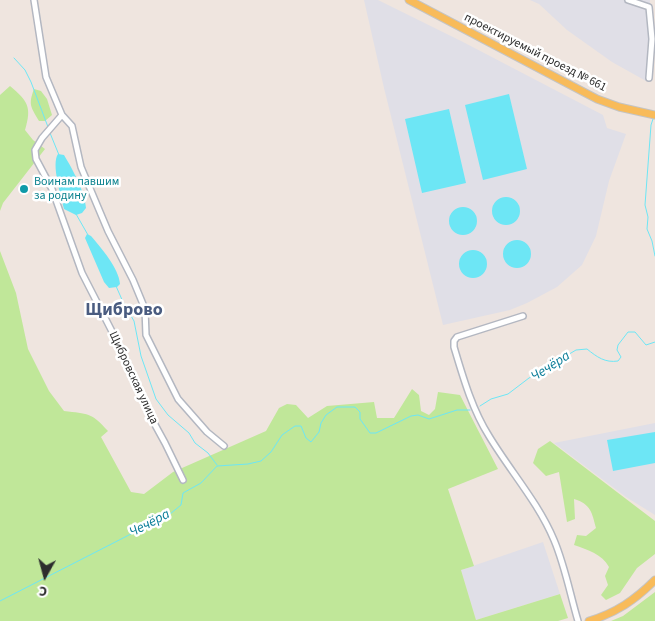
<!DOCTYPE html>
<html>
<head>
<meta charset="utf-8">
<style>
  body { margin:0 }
  #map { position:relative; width:655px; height:621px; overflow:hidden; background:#efe5df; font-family:"Source Sans 3",sans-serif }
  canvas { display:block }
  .north { position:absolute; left:20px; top:551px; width:50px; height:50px; -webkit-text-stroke:4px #fff; paint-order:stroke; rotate:187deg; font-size:14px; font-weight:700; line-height:20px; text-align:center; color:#2d2d2d }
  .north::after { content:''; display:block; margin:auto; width:18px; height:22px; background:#2d2d2d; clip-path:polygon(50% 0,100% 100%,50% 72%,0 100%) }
</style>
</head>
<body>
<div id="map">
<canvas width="655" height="621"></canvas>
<div class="north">С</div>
</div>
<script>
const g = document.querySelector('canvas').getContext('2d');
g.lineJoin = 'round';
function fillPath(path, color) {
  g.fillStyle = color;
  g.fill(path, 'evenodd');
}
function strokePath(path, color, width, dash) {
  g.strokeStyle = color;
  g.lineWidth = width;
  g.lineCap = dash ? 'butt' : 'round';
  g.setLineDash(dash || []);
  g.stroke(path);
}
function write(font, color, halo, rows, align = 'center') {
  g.font = font + ' "Source Sans 3",sans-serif';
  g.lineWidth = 5;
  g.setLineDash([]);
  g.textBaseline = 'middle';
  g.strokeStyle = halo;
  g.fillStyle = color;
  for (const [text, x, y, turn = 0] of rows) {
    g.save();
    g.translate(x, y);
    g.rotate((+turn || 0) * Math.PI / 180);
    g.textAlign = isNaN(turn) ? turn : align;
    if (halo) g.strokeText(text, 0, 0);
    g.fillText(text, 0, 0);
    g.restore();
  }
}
fillPath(new Path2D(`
  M364,0H378L463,42L603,115L607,128L626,134L609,181L596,236L582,265L557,287L527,303L510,310L443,325L384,88Z
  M530,0H650L646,81L612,62L567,30L539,4Z
  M655,423V515L626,497L554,443Z
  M543,542L560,594L476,620L461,570Z`), '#e0dfe7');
fillPath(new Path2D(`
  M10,86C28,101 32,107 25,130L33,140L45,149L3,203L0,211V95Z
  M34,89L41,91L47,99L52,115L45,121H39C31,107 28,105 34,89Z
  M0,251L16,293L28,349L49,391L64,411C88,414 91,412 108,431L101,437L131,492L144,494L173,472L266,431L279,408L287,404L296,405L308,418L327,406L374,402L377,418H394L412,389L419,395L421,411L429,415L435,409L438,392L460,395L498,469L448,489L474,566L461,570L476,620L560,594L568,618L558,621H0Z
  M550,441L655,521V554L637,568L620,593L606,600L601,595L608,585L605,576L609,567C602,554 588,550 574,545L577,535L586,536L596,528C592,513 591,504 574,499L575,519L567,522L559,472L546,476L533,463L538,449Z
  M655,592V621H611L623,616Z`), '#c0e799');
fillPath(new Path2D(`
  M509,94L527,169L483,180L465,105Z
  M449,109L466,183L422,193L405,119Z
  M58,154L64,155C73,170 85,192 86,208L82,213L76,215L64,209C61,196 51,164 58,154Z
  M492 211a14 14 0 1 1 28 0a14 14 0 1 1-28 0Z
  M449 221a14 14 0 1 1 28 0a14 14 0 1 1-28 0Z
  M87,234L91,236C101,248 119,268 120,284L117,287L109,288L104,282L85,238Z
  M503 254a14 14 0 1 1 28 0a14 14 0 1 1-28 0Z
  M459 264a14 14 0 1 1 28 0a14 14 0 1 1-28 0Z
  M655,432V463L613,471L607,440Z`), '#6de6f5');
strokePath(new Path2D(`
  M14,58L25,70L31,82L48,127
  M653,119L651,125L645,205L648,217L647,229L652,241L655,256
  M50,133L59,155
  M76,214L88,235
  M116,286L123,302L134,321L141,356L156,399L168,415L189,433L195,443L208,453L217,465
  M480,406L491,399L508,394L529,378L576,350L587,349C597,357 605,363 618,361L621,357L617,350L618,345L628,332H635L646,345L655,342
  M0,601L170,514L181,505L183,493L201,483L217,466L248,464L261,461L271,452L282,435L295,426H301L306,438L311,442L319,432L321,423L326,415L337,407H355L360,412V419L370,433H376L411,416L418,415L429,419L457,410H470`), '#6de6f5', 1);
const minor = new Path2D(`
  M34,0L46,77L62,115L72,126L81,167L108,231L133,280L145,309L146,335L178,399L207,432L224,446
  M628,0L649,7L652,39L649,78
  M62,115L42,138L35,150L36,159L52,189L82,273L122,351L148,412L165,443L183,480
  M523,316L457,337L454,341V347C463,377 472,409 489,436C510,471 538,502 554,540C565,566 570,594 578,621`);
const major = new Path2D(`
  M409,0L597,99L619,107L655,115
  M589,621C616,613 635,600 655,580`);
strokePath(minor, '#b3b7c1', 8);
strokePath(major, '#c4c4c4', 9);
strokePath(minor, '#fff', 5);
strokePath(major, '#f8bb5a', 7);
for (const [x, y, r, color] of [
  [24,189,5,"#0f9aa8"]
]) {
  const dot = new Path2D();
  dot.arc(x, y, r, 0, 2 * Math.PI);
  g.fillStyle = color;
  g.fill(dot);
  strokePath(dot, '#fff', 2);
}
write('12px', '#2d2d2d', '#fff', [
  ["проектируемый проезд № 661",535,53,27],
  ["Щибровская улица",133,378,65]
]);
write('12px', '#0d838f', '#fff', [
  ["Воинам павшим",34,182],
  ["за родину",34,196]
], 'left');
write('italic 14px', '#087c98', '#fff', [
  ["Чечёра",551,367,-33],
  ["Чечёра",150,524,-28]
]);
write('bold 18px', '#4a5c80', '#fff', [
  ["Щиброво",124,311]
]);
</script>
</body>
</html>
